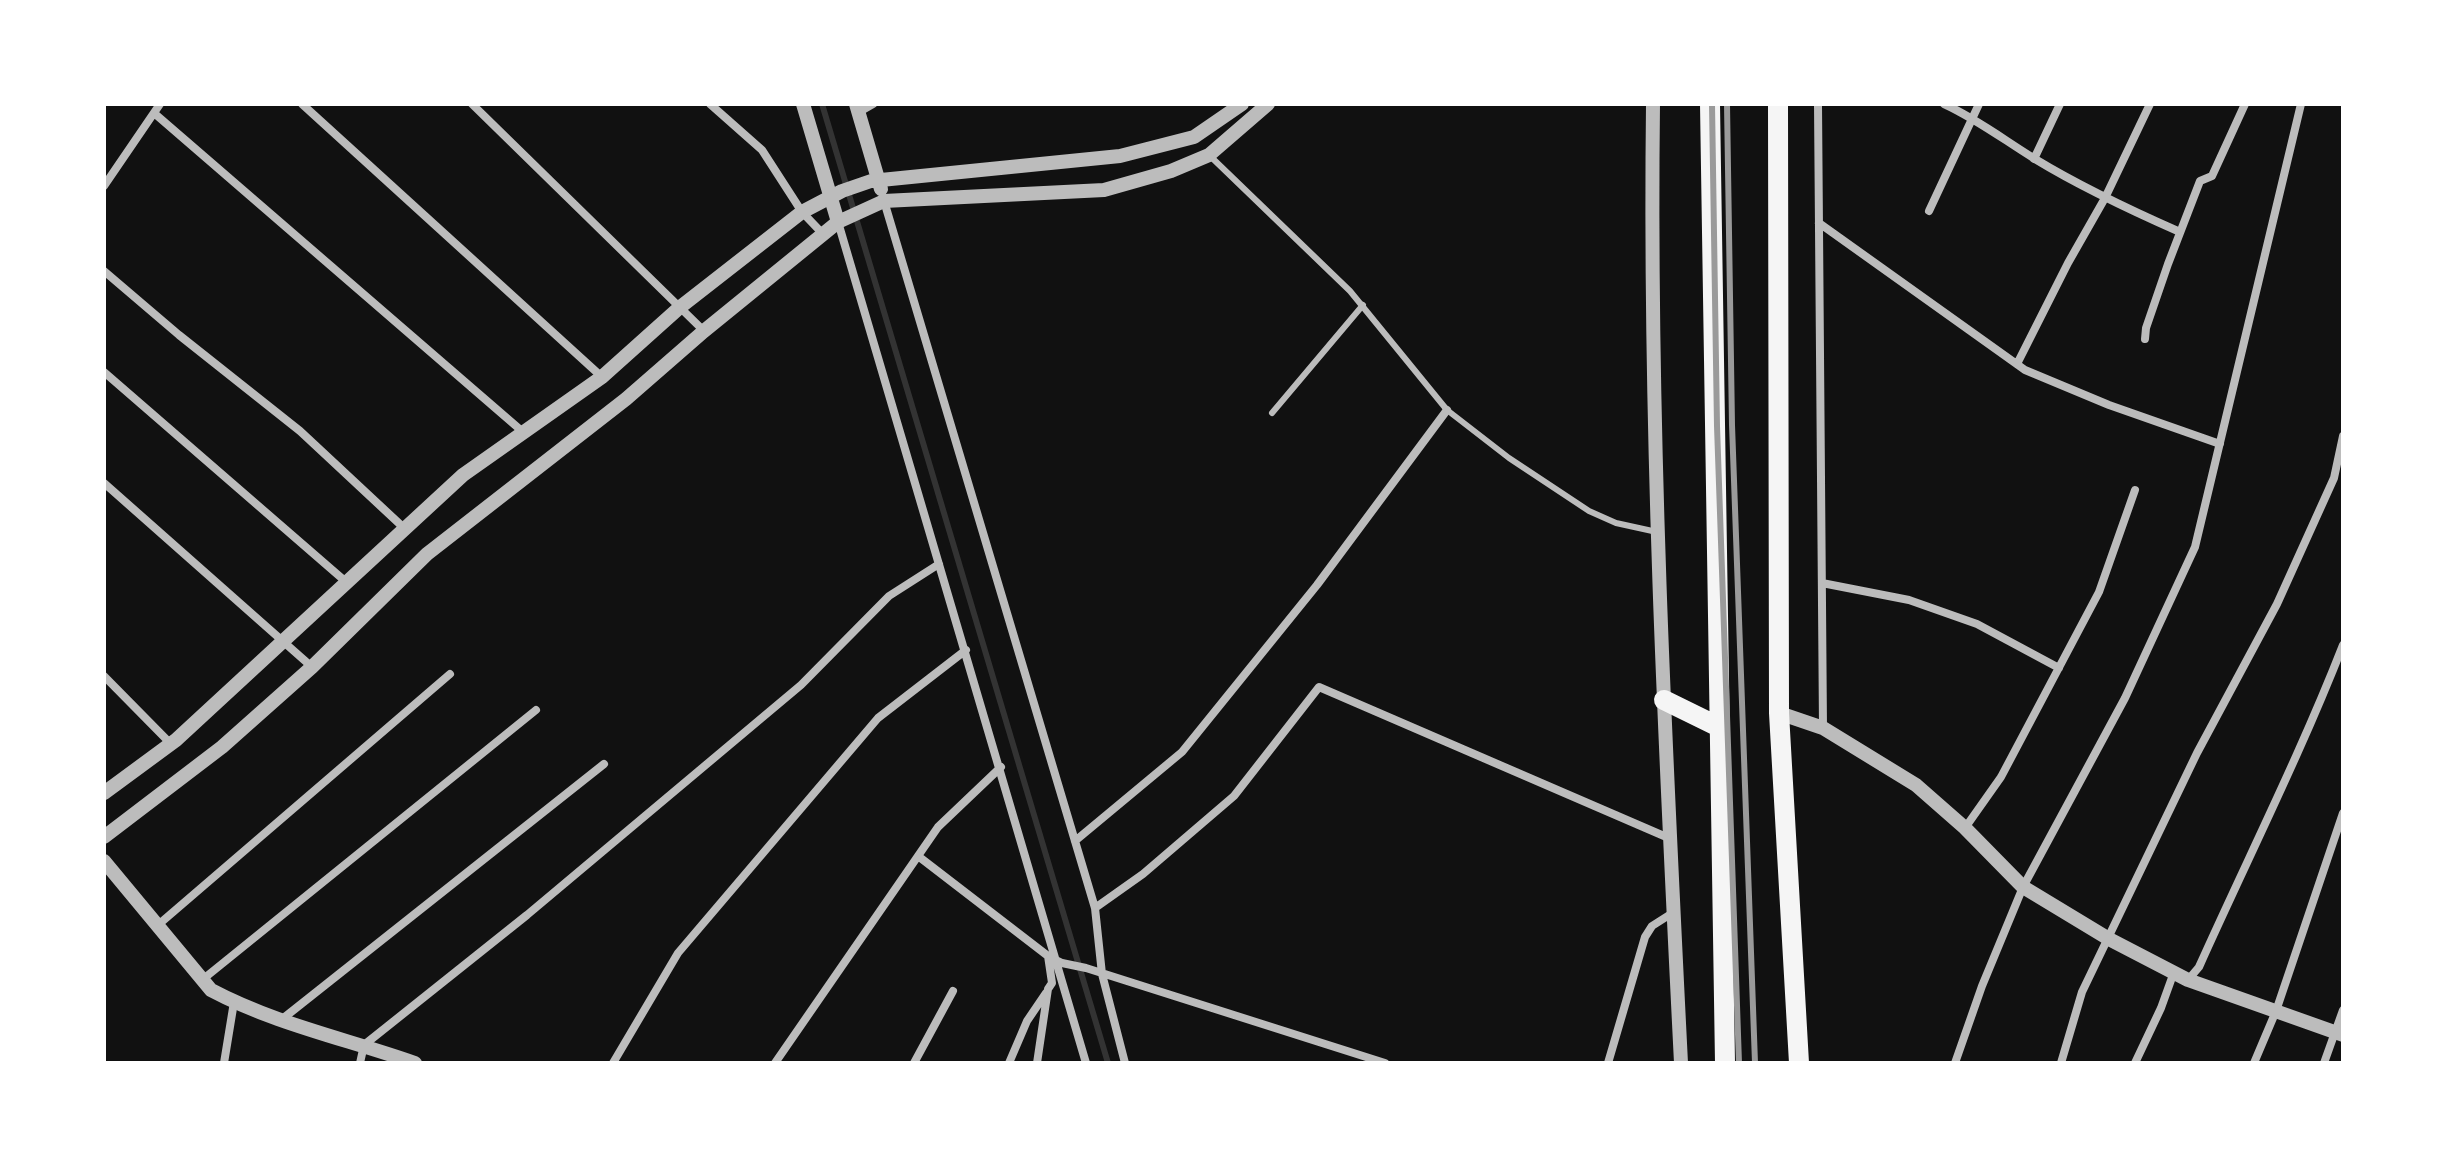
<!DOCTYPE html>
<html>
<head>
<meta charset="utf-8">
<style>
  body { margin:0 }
  #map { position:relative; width:2447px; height:1167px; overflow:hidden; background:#111; font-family:Karla,sans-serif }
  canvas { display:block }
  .frame { position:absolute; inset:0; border:106px solid #fff; pointer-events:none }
</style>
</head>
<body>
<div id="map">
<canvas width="2447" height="1167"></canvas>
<div class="frame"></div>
</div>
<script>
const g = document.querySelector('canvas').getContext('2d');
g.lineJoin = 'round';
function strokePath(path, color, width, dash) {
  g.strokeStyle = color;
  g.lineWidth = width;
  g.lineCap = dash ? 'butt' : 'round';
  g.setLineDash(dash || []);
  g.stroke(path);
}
strokePath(new Path2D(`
  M822,104L1108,1063`), '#333', 6);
strokePath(new Path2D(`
  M1209,155L1350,291L1447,410L1509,458L1589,511L1616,523L1657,532
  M1272,413L1363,305`), '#bcbcbc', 6);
strokePath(new Path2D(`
  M302,104L602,377
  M472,104L704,331
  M710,104L762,150L802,212L822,233
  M1818,104L1823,728
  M1944,104C1977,119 2004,140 2035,159C2081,187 2130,210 2180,232
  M859,112L873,104
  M154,113L523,432
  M2034,159L2060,104
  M104,186L160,104
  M884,201L1095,908L1102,974L1125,1063
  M1929,211L1979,104
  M838,222L1086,1063
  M1819,223L2025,370L2109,405L2220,444
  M104,271L179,335L300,431L404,528
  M2145,339L2146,328L2168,264L2200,181L2212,176L2245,104
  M2017,364L2068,263L2105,198L2150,104
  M104,372L345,581
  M104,483L312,667
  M1822,583L1909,600L1977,624L2059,668
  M104,676L171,744
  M1965,828L2001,777L2099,592L2135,490
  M1075,841L1182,752L1317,585L1447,410
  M918,856L1048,956L1062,963L1086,968L1385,1063
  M1095,908L1143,874L1234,796L1319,687L1671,839
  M158,925L450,674
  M202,980L536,710
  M2188,980L2199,967C2247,860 2300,755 2343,645
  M281,1020L604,764
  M224,1063L234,1002
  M360,1063L364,1045L527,915L801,685L889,596L939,564
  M613,1063L678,953L878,718L966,650
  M775,1063L938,827L1001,767
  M914,1063L953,991
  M1009,1063L1027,1021L1046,993
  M1037,1063L1048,989L1052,983L1048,956
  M1608,1063L1645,937L1652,926L1674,912
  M1955,1063L1982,986L2023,887L2125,698L2195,547L2301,104
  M2061,1063L2082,992L2197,753L2277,604L2334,478L2343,436
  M2135,1063L2161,1008L2174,972
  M2254,1063L2276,1011L2343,813
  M2324,1063L2343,1010`), '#bcbcbc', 8);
strokePath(new Path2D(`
  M803,104L838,222
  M856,104L881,189
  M1653,104C1649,424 1665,744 1681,1063
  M1779,713L1823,728L1916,785L1965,828L2023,887L2109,939L2188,980L2343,1035
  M104,793L176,740L463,475L602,377L679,308L802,212L842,191L871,181L1120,156L1194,137L1242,104
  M104,837L222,747L312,667L427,554L626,399L704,331L838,222L884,201L1104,190L1171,171L1209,155L1268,104
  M104,861L211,990C275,1024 347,1039 415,1063`), '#bcbcbc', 14);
strokePath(new Path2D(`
  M1710,104L1725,1063
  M1778,104L1779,713L1799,1063
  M1664,700L1719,727`), '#f5f5f5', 20);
strokePath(new Path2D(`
  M1712,104L1717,426L1739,1063
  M1727,104L1732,425L1755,1063`), '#9a9a9a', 6);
</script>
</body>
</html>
